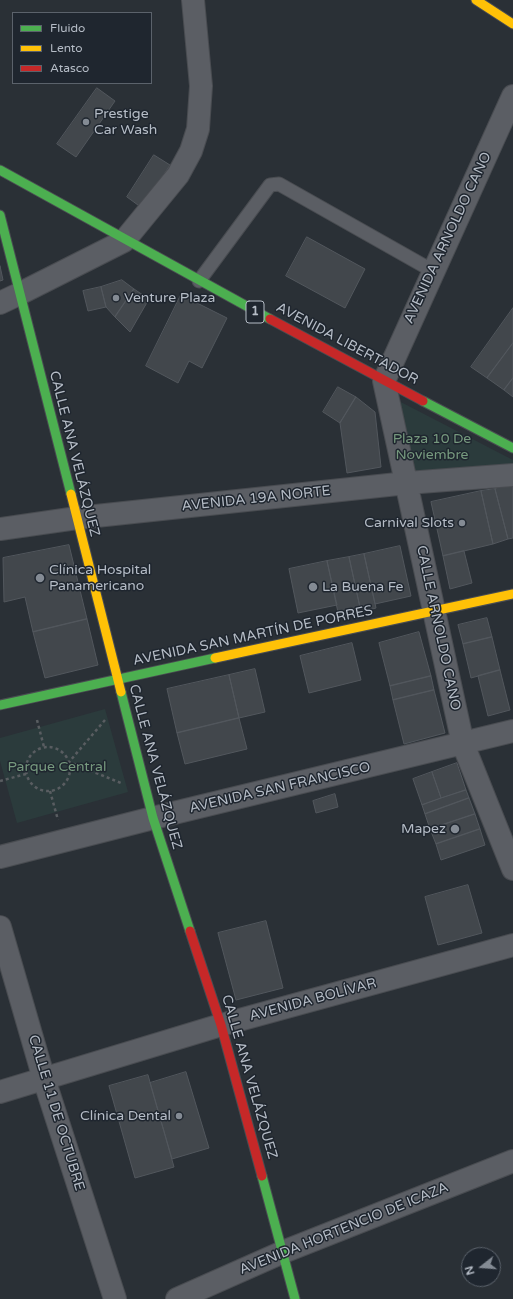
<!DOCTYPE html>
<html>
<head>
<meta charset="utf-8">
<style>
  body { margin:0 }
  #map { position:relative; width:513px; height:1299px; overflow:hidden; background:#2a3036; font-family:"Varela Round",sans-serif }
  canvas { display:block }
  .legend { position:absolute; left:12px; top:12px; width:140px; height:72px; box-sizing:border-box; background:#1f262f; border:1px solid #5b626b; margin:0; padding:5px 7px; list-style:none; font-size:12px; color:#b5bcc6 }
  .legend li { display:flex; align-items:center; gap:8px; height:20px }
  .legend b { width:20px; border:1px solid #5b626b }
  .north { position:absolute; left:461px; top:1247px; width:40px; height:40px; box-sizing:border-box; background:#1f262f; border:1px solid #5b626b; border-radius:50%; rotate:253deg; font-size:11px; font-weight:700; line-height:16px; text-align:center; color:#b5bcc6 }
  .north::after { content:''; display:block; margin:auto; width:14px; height:18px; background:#848b94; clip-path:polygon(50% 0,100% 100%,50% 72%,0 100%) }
</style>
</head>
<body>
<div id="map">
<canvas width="513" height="1299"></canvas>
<ul class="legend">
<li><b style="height:5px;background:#4caf50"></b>Fluido</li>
<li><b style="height:5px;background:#ffc107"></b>Lento</li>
<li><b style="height:5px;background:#c62828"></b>Atasco</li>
</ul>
<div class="north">N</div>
</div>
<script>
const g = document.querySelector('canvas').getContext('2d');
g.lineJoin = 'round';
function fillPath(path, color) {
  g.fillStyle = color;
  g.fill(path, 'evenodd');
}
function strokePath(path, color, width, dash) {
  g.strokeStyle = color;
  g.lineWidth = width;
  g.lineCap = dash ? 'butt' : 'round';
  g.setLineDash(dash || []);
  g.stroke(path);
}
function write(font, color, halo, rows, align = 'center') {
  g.font = font + ' "Varela Round",sans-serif';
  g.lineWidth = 3;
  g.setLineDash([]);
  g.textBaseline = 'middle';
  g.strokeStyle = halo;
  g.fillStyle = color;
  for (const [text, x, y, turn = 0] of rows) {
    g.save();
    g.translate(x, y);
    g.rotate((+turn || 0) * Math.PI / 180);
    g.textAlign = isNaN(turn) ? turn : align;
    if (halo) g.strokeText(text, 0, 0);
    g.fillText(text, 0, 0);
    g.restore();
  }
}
fillPath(new Path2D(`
  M395,399L513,460V468L412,474Z
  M105,709L128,792L17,823L0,761V738Z`), '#2b3b3c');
const building = new Path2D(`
  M97,88L115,101L76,157L57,144Z
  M154,155L170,165L142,208L127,197Z
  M307,237L365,269L345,308L286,276Z
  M0,266L3,280L0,281Z
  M122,280L134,289L115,317L106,307L101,287Z
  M101,287L106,307L88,311L83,291Z
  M134,289L149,299L130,332L115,317Z
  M181,295L227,318L202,368L189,361L178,383L146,366Z
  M513,308V343L487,378L471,367Z
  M513,343V378L504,390L487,378Z
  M513,378V397L504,390Z
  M338,387L356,397L340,423L323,412Z
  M356,397L375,412L381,467L347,473L340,423Z
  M513,484V538L508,539L495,489Z
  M495,489L508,539L493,544L481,491Z
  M481,491L493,544L443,556L431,502Z
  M69,545L87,619L33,632L25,597L4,602L3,558Z
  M400,546L411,596L375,604L364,554Z
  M464,551L472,583L450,589L443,556Z
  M364,554L376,608L361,612L349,557Z
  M349,557L361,612L339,617L327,561Z
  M327,561L337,605L298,613L289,569Z
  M487,618L492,637L463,644L458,625Z
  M87,619L98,665L45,678L33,632Z
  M419,632L431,676L390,686L379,643Z
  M492,637L500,670L471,678L463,644Z
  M352,643L361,680L309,693L300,656Z
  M255,669L265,712L239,718L229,675Z
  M500,670L510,710L488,716L478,676Z
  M229,675L239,718L177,733L167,689Z
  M431,676L434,690L393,700L390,686Z
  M434,690L445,733L404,744L393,700Z
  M239,718L247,749L185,764L177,733Z
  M457,763L466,790L441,798L432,772Z
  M432,772L441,798L422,805L413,779Z
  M466,790L469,798L425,814L422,805Z
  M335,794L338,807L316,813L313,801Z
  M469,798L475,814L430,829L425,814Z
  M475,814L480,829L436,844L430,829Z
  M480,829L485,845L441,860L436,844Z
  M468,885L482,933L438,945L425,897Z
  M266,921L283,988L236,1000L218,933Z
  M186,1072L209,1148L172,1159L150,1083Z
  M148,1075L174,1167L135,1178L109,1086Z`);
fillPath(building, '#42474c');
strokePath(building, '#52575d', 1);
const lane = new Path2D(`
  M199,281L270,185L279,184L433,271`);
const street = new Path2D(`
  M513,96L384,381L463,744L513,869
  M0,303L19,294L124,241L178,175L191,151L198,129L201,86L193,0
  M0,529L77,518L407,483L513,475
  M0,857L153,818L513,731
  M0,927L44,1079L115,1299
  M0,1092L221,1025L513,945
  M177,1299L283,1252L513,1161`);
const fast = new Path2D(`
  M0,170L270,319
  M0,215L71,494
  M423,401L513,448
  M121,692L153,818L190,931
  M0,705L215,658
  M262,1176L295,1299`);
const slow = new Path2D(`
  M476,0L513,24
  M71,494L121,692
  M215,658L513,594`);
const jam = new Path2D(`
  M270,319L423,401
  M190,931L221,1025L262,1176`);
strokePath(lane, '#494c51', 15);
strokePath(street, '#494c51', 24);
strokePath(fast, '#494c51', 11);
strokePath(slow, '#494c51', 11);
strokePath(jam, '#494c51', 11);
strokePath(new Path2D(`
  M37,720L44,747
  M105,720L69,762L121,783
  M26 769a22 22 0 1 1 44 0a22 22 0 1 1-44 0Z
  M0,781L26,774
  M50,791L58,820`), '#595d61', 2.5, [3, 3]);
strokePath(lane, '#5b5e64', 13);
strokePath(street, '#5b5e64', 22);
strokePath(fast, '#4caf50', 9);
strokePath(slow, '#ffc107', 9);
strokePath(jam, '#c62828', 9);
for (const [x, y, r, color] of [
  [86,122,4,"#848b94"],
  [116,298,4,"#848b94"],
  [462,523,4,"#848b94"],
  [40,578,5,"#848b94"],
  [313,587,5,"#848b94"],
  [455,829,5,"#848b94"],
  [179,1116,4,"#848b94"]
]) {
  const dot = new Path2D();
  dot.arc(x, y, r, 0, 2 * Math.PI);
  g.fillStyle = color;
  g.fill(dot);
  strokePath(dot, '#1f262f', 1.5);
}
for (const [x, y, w] of [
  [255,312,18]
]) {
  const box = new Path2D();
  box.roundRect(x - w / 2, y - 11, w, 22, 3);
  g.fillStyle = '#1f262f';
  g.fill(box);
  strokePath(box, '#b5bcc6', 1);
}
write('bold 13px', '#b5bcc6', null, [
  ["1",255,312]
]);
write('14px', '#b5bcc6', '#1f262f', [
  ["Prestige",94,114],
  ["Car Wash",94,130],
  ["Venture Plaza",124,298],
  ["Carnival Slots",454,523,"right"],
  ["Clínica Hospital",49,570],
  ["Panamericano",49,586],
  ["La Buena Fe",322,587],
  ["Mapez",446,829,"right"],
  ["Clínica Dental",171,1116,"right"]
], 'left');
write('14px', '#b5bcc6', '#1f262f', [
  ["AVENIDA ARNOLDO CANO",448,238,-65],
  ["AVENIDA LIBERTADOR",347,344,28],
  ["CALLE ANA VELÁZQUEZ",74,454,76],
  ["AVENIDA 19A NORTE",256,499,-6],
  ["CALLE ARNOLDO CANO",438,628,78],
  ["AVENIDA SAN MARTÍN DE PORRES",253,636,-12],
  ["CALLE ANA VELÁZQUEZ",155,767,75],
  ["AVENIDA SAN FRANCISCO",280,788,-13],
  ["AVENIDA BOLÍVAR",313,1000,-15],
  ["CALLE ANA VELÁZQUEZ",249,1077,74],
  ["CALLE 11 DE OCTUBRE",56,1113,73],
  ["AVENIDA HORTENCIO DE ICAZA",344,1229,-22]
]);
write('14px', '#76997e', '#1f262f', [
  ["Plaza 10 De",432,439],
  ["Noviembre",432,455],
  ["Parque Central",57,767]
]);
</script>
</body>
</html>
